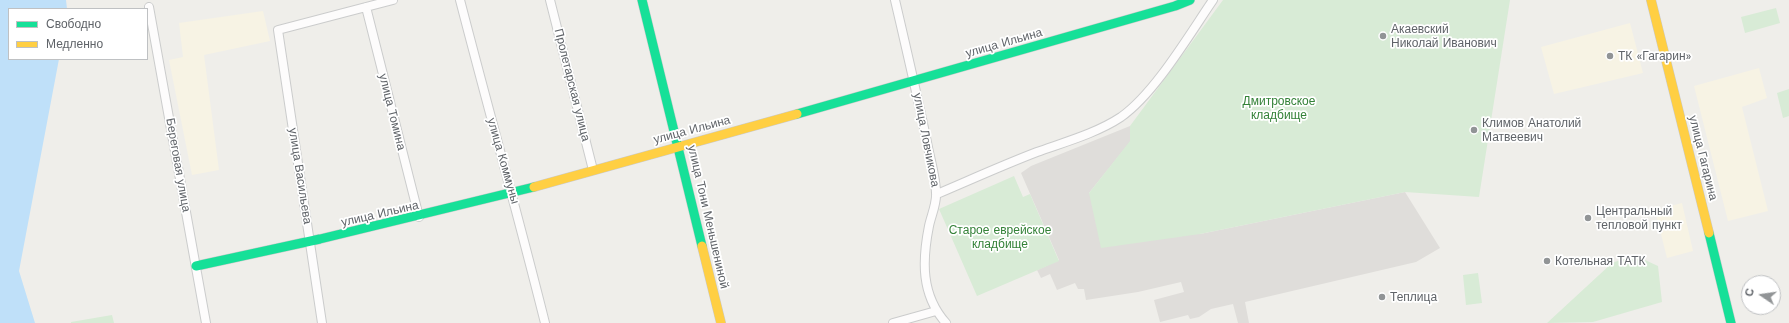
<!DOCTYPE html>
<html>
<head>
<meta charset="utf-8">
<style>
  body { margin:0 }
  #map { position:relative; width:1789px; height:323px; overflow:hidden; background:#efeeea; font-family:"Work Sans",sans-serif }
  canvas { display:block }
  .legend { position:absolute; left:8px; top:8px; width:140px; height:52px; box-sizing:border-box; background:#fff; border:1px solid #bfc1c3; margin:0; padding:5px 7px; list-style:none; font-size:12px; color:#5f6368 }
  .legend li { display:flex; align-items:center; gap:8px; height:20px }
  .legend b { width:20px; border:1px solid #bfc1c3 }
  .north { position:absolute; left:1741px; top:275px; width:40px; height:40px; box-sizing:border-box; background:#fff; border:1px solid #bfc1c3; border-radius:50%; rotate:283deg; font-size:11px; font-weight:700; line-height:16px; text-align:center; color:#5f6368 }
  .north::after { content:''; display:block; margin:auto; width:14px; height:18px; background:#919496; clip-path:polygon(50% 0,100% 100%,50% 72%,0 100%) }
</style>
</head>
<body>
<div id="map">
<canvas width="1789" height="323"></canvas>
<ul class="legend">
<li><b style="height:5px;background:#16e098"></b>Свободно</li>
<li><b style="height:5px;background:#ffcf43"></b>Медленно</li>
</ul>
<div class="north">С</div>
</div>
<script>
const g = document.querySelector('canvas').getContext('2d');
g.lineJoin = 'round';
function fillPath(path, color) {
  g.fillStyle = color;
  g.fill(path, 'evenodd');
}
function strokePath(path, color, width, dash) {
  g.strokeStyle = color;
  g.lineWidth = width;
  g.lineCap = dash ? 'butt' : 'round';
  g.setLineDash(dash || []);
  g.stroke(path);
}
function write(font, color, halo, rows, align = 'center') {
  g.font = font + ' "Work Sans",sans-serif';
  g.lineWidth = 3.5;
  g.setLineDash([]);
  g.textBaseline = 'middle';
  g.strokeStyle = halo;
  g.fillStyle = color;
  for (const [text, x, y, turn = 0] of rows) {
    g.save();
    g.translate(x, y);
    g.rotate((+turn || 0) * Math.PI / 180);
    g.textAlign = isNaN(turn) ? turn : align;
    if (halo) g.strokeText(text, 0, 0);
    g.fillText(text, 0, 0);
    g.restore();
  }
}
fillPath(new Path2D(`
  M263,11L270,41L204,55L219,170L192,175L169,60L183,57L179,23Z
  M1630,23L1643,73L1554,94L1541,47Z
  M1759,68L1767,98L1742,107L1768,211L1728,221L1694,86Z
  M1682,203L1693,251L1667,258L1655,210Z`), '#f7f3e4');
fillPath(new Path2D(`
  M1130,126L1131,141L1089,193L1200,234L1405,192L1440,248L1416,262L1245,302L1249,323H1238L1233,304L1211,309L1199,317L1190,319L1188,315L1160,322L1154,300L1184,292L1181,282L1138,292L1086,300L1084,289H1078L1075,283L1057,290L1050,274L1041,278L1037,270L1059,260L1021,173L1031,166Z`), '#dfddda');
fillPath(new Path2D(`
  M1223,0H1510L1479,197L1405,192L1200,234L1101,248L1089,193L1130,141V126Z
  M1776,8L1780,23L1745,33L1741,17Z
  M1789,89V116L1783,118L1777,93Z
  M1014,176L1023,197L1030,194L1059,261L977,296L939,209Z
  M1634,255L1658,266L1662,302L1593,322L1547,323L1612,263Z
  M1478,273L1482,303L1466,305L1463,275Z
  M112,315L114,323H71V322Z`), '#d8ebd6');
fillPath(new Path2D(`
  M0,0H66L67,9H9V59H59L19,271L35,323H0Z`), '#bfe0f9');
const street = new Path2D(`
  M460,0C488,108 518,215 545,323
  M550,0L593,170
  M895,0C906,47 917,95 927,142C930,159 936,177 936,193C937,203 931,216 929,226C922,261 921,295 946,323
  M149,7L206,323
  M366,7L419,217
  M937,194C970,180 1003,165 1037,152C1065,142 1097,133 1121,117C1155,93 1189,35 1213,0
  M322,323L278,30L393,0
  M893,323L936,311`);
const fast = new Path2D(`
  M642,0L702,246
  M797,114L1175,6L1190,0
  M1709,233L1731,323
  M196,266L320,239L534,187`);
const slow = new Path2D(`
  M1651,0L1709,233
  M534,187L797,114
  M702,246L721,323`);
strokePath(street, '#cbcccc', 10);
strokePath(fast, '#cacacb', 10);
strokePath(slow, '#cacacb', 10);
strokePath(street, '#fdfcfc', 8);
strokePath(fast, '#16e098', 9);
strokePath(slow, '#ffcf43', 9);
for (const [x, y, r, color] of [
  [1383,36,4,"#919496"],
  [1610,56,4,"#919496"],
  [1474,130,4,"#919496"],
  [1588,218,4,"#919496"],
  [1547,261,4,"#919496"],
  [1382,297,4,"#919496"]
]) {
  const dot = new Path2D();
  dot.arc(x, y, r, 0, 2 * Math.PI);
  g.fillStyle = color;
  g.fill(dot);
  strokePath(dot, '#fff', 1.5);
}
write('12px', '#5f6368', '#fff', [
  ["Акаевский",1391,29],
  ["Николай Иванович",1391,43],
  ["ТК «Гагарин»",1618,56],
  ["Климов Анатолий",1482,123],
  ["Матвеевич",1482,137],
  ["Центральный",1596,211],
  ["тепловой пункт",1596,225],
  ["Котельная ТАТК",1555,261],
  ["Теплица",1390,297]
], 'left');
write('12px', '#5f6368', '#fff', [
  ["улица Ильина",1004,43,-16],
  ["Пролетарская улица",572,85,76],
  ["улица Томина",392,112,76],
  ["улица Ильина",692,130,-15],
  ["улица Ловчикова",926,140,79],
  ["улица Гагарина",1703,158,76],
  ["улица Коммуны",503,161,74],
  ["Береговая улица",178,165,80],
  ["улица Васильева",300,176,81],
  ["улица Ильина",380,214,-13],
  ["улица Тони Меньшениной",708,217,77]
]);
write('12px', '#348238', '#fff', [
  ["Дмитровское",1279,101],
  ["кладбище",1279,115],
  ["Старое еврейское",1000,230],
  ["кладбище",1000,244]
]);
</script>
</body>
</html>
